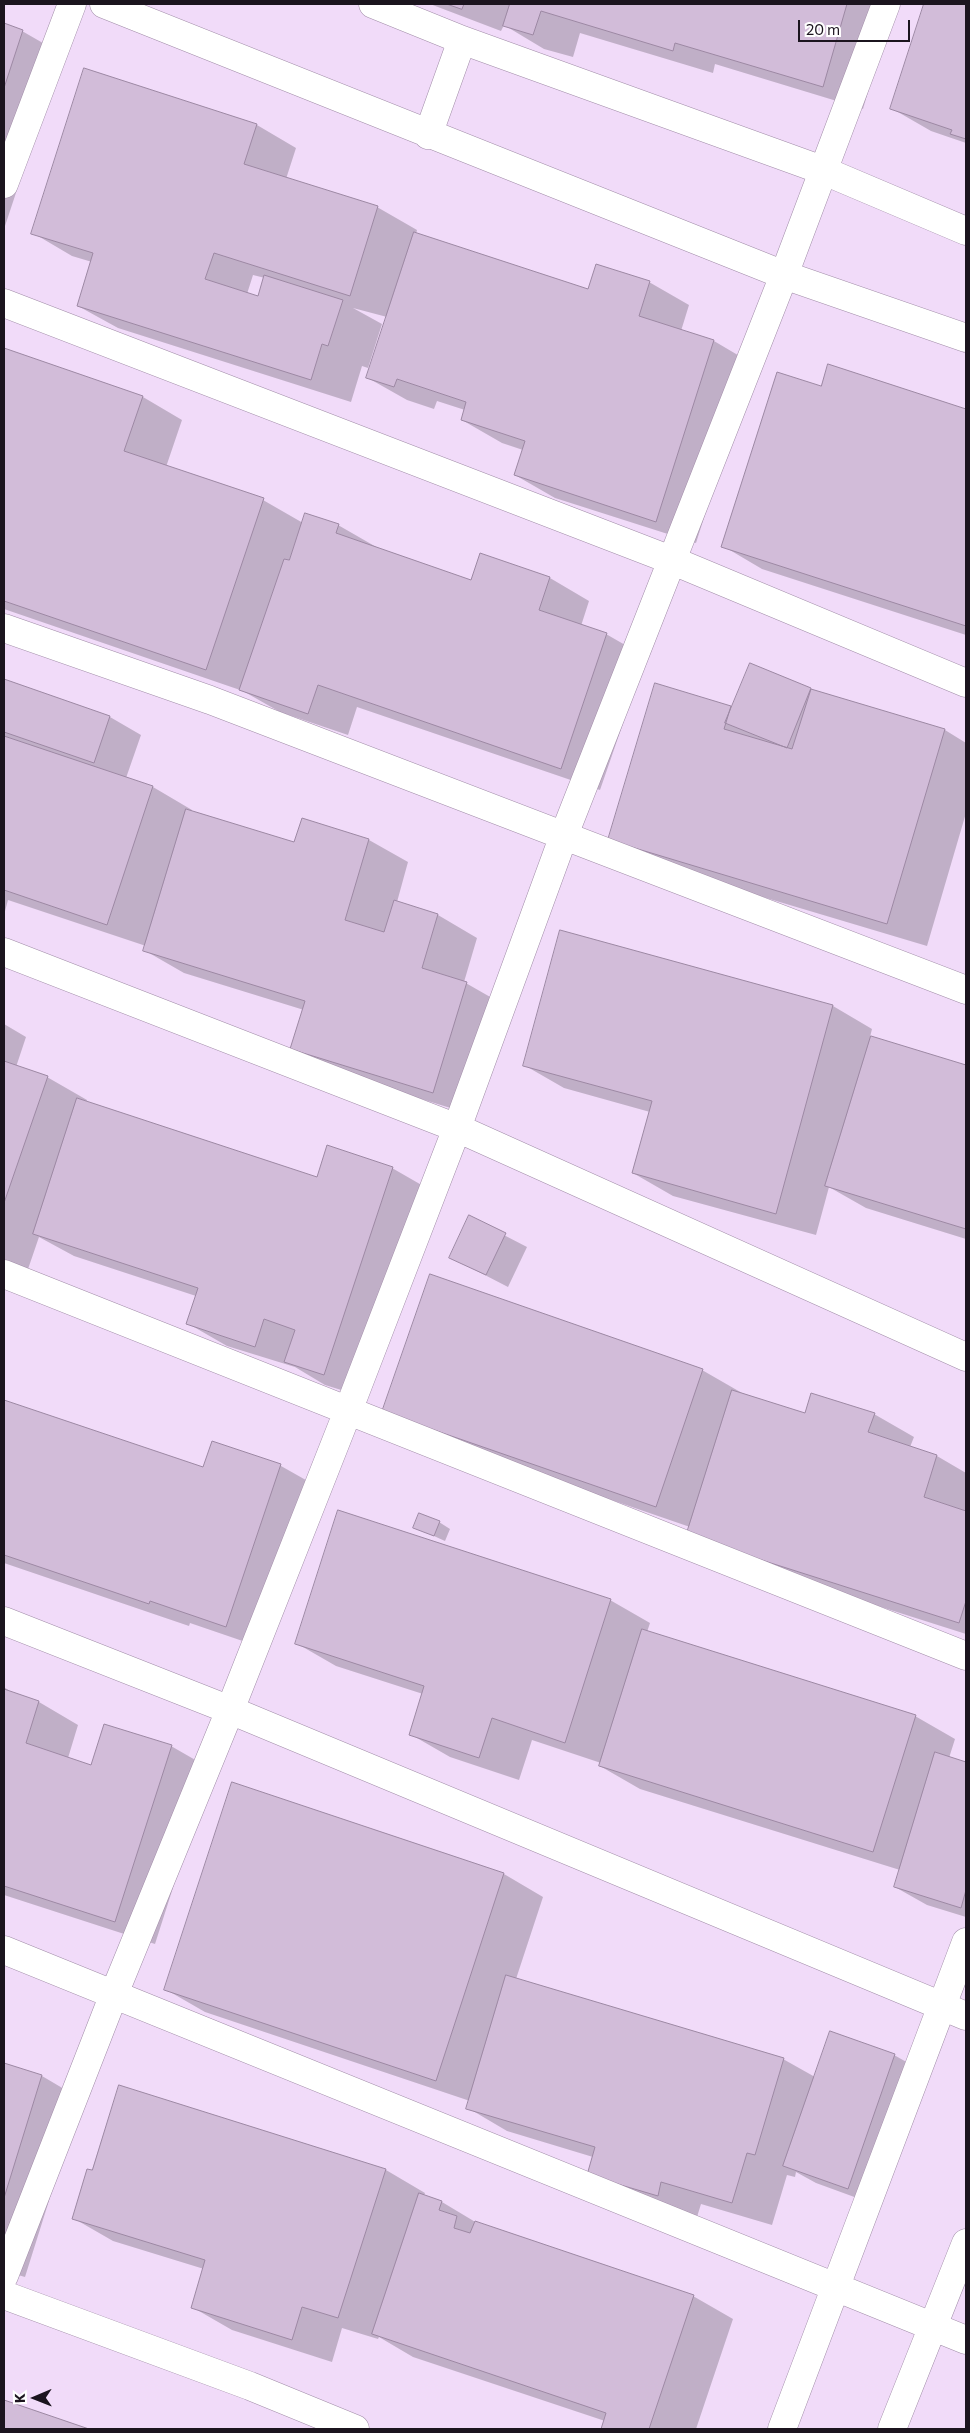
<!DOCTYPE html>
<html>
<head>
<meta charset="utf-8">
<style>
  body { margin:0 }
  #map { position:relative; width:970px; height:2433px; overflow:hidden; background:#f1dbf9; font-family:Commissioner,sans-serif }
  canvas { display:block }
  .frame { position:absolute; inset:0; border:5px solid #1b141e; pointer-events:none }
  .north { position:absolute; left:10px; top:2373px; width:50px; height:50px; -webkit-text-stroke:4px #fff; paint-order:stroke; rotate:269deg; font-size:14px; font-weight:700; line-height:20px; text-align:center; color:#1b141e }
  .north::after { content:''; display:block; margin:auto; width:18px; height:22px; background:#1b141e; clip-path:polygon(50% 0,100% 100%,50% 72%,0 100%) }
  .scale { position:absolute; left:798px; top:20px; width:112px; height:22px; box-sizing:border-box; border:2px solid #1b141e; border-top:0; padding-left:6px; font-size:15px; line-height:18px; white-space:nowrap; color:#1b141e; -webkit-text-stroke:4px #fff; paint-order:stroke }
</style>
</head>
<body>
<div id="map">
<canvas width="970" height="2433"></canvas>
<div class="frame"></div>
<div class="north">K</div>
<div class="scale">20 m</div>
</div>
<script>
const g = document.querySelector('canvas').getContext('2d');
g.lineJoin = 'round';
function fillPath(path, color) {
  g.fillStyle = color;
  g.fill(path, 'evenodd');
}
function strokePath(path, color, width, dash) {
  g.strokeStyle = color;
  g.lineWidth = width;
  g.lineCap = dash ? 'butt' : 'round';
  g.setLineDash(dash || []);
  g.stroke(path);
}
fillPath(new Path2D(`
  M430,4H894L863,109L715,64L713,73L580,33L573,57L544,49L504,25L501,31Z
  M925,4H966V143L931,131L891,108Z
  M4,25L22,31L62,54L5,226Z
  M257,125L296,148L286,179L377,207L417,230L416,234L589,290L649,282L689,305L681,331L714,341L753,364L696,543L555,498L515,475L523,450L502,443L462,420L465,410L437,401L434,409L407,400L368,378L387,317L353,308L382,324L368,368L362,366L351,402L118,328L78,306L92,262L72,256L33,233ZM253,275L265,278L259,297L247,294Z
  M4,350L143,397L182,420L166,467L263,500L303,523L338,525L378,548L472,581L481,555L550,578L589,601L581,626L606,634L646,657L600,790L357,707L348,735L280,712L243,691L4,609Z
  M829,366L966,410V635L762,569L723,546L821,388Z
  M4,680L110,717L141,735L126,778L153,787L192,810V812L295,844L303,819L369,840L408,862L397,902L438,915L477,938L464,982L506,1006L473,1115L331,1071L292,1049L304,1010L184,973L144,950L146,946L8,900L4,915Z
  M810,689L945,730L966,743V813L927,946L649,863L610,840L730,707L733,708Z
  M833,1006L872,1029L870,1037L966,1066V1239L866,1208L829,1187L816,1235L673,1196L633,1173L650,1112L564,1088L524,1065Z
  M4,1024L26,1037L16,1067L47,1077L87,1100L86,1103L318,1178L392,1168L432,1191L364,1397L325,1385L295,1367L227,1346L187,1323L196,1296L74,1256L39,1237L27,1272L4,1264Z
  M469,1217L527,1247L508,1287L450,1257Z
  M702,1370L742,1393L805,1415L874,1414L914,1437L910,1447L937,1456L966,1473V1634L727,1558L690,1527L423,1435L383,1412Z
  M4,1401L204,1469L213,1442L281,1466L320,1488L266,1649L190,1623L189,1626L4,1563Z
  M439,1522L450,1529L445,1541L414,1527Z
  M610,1600L650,1623L647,1632L915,1716L955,1739L949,1758L966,1763V1917L927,1905L895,1887L900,1870L640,1789L600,1766L601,1763L532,1740L519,1780L450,1757L410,1734L423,1694L336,1666L296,1643Z
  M4,1687L14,1694L39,1702L78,1725L68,1758L92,1767L171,1746L211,1769L155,1944L4,1895Z
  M504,1874L543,1897L516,1979L783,2059L815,2077L894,2055L926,2073L879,2206L816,2183L796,2172L795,2177L787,2175L772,2225L701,2204L697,2217L628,2197L593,2157L507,2131L468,2108L470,2101L205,2012L165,1989Z
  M4,2064L42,2076L81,2099L25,2277L4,2271Z
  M120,2086L386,2170L425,2193L424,2196L442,2202L477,2223L693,2296L733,2319L696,2429H602L605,2421L413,2357L379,2337L378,2339L342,2328L332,2362L232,2330L192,2307L204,2269L113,2241L73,2218L93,2172Z
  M4,2402L85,2429H4Z`), '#0003');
const building = new Path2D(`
  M447,4H464L462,9Z
  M510,4H847L823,87L675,43L673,51L541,11L533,35L503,26Z
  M924,4H966V139L950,134L952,130L890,109Z
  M4,23L23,30L4,88Z
  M84,68L257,124L244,164L378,206L350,296L214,253L205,279L258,296L264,275L343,300L328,346L322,344L311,380L77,306L93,253L31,234Z
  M414,232L588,289L596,264L650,281L639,316L714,340L656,522L514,475L525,441L461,420L466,402L397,379L394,387L366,378Z
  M4,348L143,396L124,451L264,498L206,670L4,601Z
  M828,364L966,409V626L721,547L777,372L821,386Z
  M305,513L339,524L336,533L471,580L480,553L550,577L539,610L607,633L561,769L318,685L308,714L239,690L284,559L289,560Z
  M750,663L811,688L787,748L725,723Z
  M4,679L110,716L94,763L4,732Z
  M655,683L731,706L724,729L792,749L811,689L945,729L887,924L608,840Z
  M4,736L153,786L107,925L4,890Z
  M186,809L294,842L302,818L369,839L345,920L384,932L394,900L438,914L422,968L467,982L433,1093L290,1049L305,1001L143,951Z
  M560,930L833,1005L776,1214L632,1173L652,1101L523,1066Z
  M871,1036L966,1065V1229L825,1186Z
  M4,1061L48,1076L4,1203Z
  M77,1098L317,1177L327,1145L393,1167L324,1375L284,1362L295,1330L264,1319L255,1347L186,1324L198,1288L33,1234Z
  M469,1215L506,1233L486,1275L449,1258Z
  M430,1274L703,1369L656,1507L382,1412Z
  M732,1390L805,1413L811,1393L875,1413L868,1432L937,1455L924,1497L966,1511V1601L959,1623L686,1536Z
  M4,1400L203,1467L212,1441L281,1464L226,1627L150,1601L149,1604L4,1555Z
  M338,1510L611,1599L565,1743L492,1718L479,1758L409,1735L424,1686L295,1644Z
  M419,1513L440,1521L434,1536L413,1528Z
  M642,1629L916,1715L873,1852L599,1766Z
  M4,1689L39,1701L26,1743L91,1765L104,1724L172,1745L115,1922L4,1886Z
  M935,1752L966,1762V1890L961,1908L894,1887Z
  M232,1782L504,1873L436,2081L164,1990Z
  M506,1975L784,2058L755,2155L747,2153L732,2203L661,2182L658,2196L587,2175L595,2147L466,2109Z
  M830,2031L895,2054L848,2189L783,2166Z
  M4,2063L42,2075L4,2198Z
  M119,2085L386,2169L338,2318L302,2307L292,2340L191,2308L205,2260L72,2219L87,2169L92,2170Z
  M419,2193L442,2201L439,2210L457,2216L454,2228L470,2233L475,2221L694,2295L649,2429H601L606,2413L372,2334Z
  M4,2400L89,2429H4Z`);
fillPath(building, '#d2bcd9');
strokePath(building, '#9c88a3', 1);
const minor = new Path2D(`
  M104,4L784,275L966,338
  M373,4L462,40L822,170L966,231
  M428,135L462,40
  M4,184L72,4
  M4,303L671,560L966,683
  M4,628L210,700L966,990
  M4,952L457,1128L966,1357
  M4,1274L966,1656
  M4,1621L230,1710L966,2016
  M4,1950L966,2340
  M4,2276L114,1994L230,1710L348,1411L457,1128L564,835L784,275L886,4
  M4,2295L250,2386L355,2429
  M782,2429L966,1942
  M892,2429L966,2243`);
strokePath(minor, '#a18da8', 29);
strokePath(minor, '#fff', 28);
</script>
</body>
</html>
